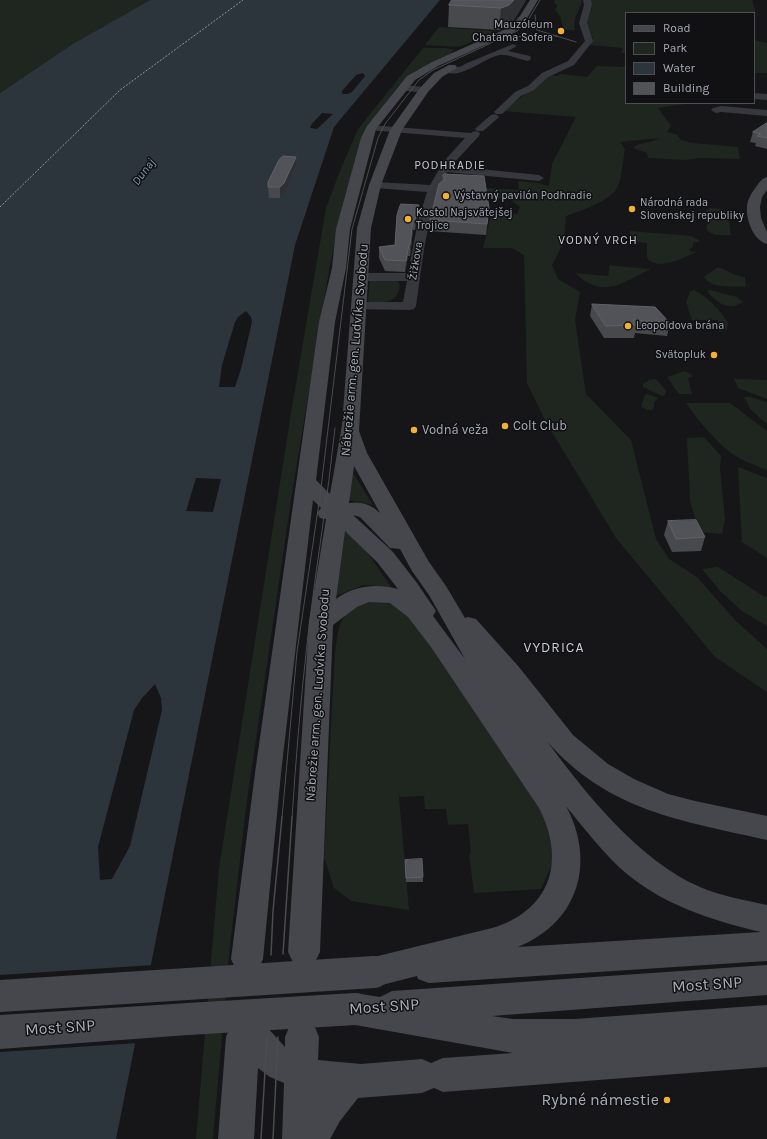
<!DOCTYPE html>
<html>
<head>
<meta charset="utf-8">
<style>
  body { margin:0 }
  #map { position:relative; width:767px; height:1139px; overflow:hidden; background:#161618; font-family:Karla,sans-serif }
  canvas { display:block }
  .legend { position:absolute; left:625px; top:12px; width:130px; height:92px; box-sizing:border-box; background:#111113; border:1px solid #4d4f55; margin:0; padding:5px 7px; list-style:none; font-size:12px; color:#a8adb8 }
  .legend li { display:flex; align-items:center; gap:8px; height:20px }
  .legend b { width:20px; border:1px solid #4d4f55 }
</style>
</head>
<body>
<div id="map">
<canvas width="767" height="1139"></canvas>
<ul class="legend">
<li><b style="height:5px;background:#45474d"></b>Road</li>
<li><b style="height:11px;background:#1e261f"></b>Park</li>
<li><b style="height:11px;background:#2c353c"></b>Water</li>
<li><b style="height:11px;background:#525359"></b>Building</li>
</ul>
</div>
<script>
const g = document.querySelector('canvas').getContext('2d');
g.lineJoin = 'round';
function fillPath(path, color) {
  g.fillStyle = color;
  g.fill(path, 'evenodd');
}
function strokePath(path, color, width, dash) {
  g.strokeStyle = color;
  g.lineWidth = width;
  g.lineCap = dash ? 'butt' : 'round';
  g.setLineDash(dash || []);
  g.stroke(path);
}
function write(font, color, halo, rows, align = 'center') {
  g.font = font + ' Karla,sans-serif';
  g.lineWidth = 3;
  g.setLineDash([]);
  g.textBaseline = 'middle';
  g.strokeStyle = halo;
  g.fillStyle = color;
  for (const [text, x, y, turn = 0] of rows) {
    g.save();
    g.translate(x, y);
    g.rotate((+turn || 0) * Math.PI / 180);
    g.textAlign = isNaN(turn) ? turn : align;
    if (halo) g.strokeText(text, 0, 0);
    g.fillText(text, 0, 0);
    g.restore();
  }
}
fillPath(new Path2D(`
  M0,0H150L71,45L0,93Z
  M555,0H582C580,11 572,18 575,30H564L560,16L555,10L557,6L554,2Z
  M590,0H752L756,13H626V53H621L623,48L590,45L593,38L586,26L592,7Z
  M439,27L493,31L495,32L459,47L425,45Z
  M754,40L767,43V73H754Z
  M423,48H446L454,50L450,54L415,71L398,86L367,130L345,195L330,265L292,493L246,808L229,955L213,1139H196L219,868L292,407L326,208L340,171L358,129Z
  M626,65V103H692L658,108L671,126L667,132L676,134L681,140L693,143L738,147L740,159L700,158L685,160L648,158L647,153L633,148C640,141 651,144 659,138L620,142L625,149C623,159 622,183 615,191C603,204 582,210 566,216L564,242L552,265L558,279L580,292L575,320L586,394L631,440L656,539L669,559L697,577L735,620L767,649V692L715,657L616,538L546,422L527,383L524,255L512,248H483L491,215L517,214L520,207L511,200L488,196L485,188L519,190L518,181L538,183L549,186L552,164L576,117L504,111L549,75L557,76L561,74L587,77L597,66L622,67Z
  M710,208L722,209L728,213L731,235H715L707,231L706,211Z
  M630,231L691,236L699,240V242H693V246L689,250V251L697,252C684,257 659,272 647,258V243L629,241Z
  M610,265L615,266L651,269C621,283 604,300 575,273L608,276Z
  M718,267C729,271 734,276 745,277L746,287C733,286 711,289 704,277Z
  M370,279C377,279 392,276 398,282C400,283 400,288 399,290C396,304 381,302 370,302L368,301Z
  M694,290C707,296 721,311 728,323L727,330L719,332L718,320H692L686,302L690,292Z
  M710,290L737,297L743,302C728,312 716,302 707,291Z
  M684,371L691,374L692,377L688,378L692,394H679L667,377Z
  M655,379L658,381L666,391L665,395L662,396L643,387V384L649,380Z
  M734,379L767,380V399L738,388Z
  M647,394L658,398L654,403V407L652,410H648L641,407L645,395Z
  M744,397H750L767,402V424L751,410Z
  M686,403H730L767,431V470C755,465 742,461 731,453C713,439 699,421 686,403Z
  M704,437L721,456L720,468L725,519L722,534L699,532L690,500L687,438Z
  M738,467L767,478V558L742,542Z
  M352,471L373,505L349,500Z
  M349,531L361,543L391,587L363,585L336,596L343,533Z
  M718,567L765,597L767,596V626L742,611L721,592L702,569Z
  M369,601L392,602L417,623L541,802L555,858L541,889L474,893L469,854L471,853L468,824L448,825L446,809H425L424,796L399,797L409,910L351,901L334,888L324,857L335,652C340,620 338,616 369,601Z`), '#1e261f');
fillPath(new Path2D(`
  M150,0H440L334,127L295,245L116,1139H0V93L71,45Z`), '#2c353c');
fillPath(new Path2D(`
  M363,73L365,76L352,92L348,94H342V91L356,75Z
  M322,113L333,114L317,129L310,128L311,125Z
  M246,311L251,317L252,322L241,369L235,387H219L222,365L235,322L238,317Z
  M196,478L221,479L213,512L186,511Z
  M155,684L161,698L162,710L130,846L112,879L100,880L98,847L134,710L142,698Z
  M153,965L138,1043L0,1052V975Z`), '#161618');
strokePath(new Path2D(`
  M0,207L120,90L243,0`), '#7f9bb3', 1, [2, 1.5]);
fillPath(new Path2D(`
  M583,0H591L592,5L587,23L593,41L574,65L548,77L534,90L521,96L502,114H496L494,112L496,110L515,92L528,86L542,73L568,61L585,41L579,23L584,5Z
  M513,44L517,46L508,51L530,56L531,58L530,60L527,61C519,59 507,54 500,55C485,57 457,83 443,70C449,65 458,70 465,64Z
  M402,85L424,87L429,90L424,93L399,90L398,88L399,86Z
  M754,93L767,94V100L754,99Z
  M721,106L767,110V116L721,112L716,113L711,110L713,108Z
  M494,114L497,115L499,117L497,119L483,131H477L475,129L477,127L491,115Z
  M371,125L471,133L475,131L479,132L480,134L479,136L451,166L539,175L544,178L539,181L447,172C426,213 423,261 416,306L414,309L409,310L354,309L352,306L354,303L359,302H403L407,281H360L355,280L354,277L355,274L360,273H408L418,221L427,192L375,188L370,185L375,182L430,185L444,161L465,138L368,130L366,128Z`), '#37383d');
fillPath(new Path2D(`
  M530,0H538L526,20L514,32L438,66L415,80L376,129L350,229L346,268L335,322L316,480L330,494L342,425L357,228L369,185L390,130L420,88L434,73L449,65H455L457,67L455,69L442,77L428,92L402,130L381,185L371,228L359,431L367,453L429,562L446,586L465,618L468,617L476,619L519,667L573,735L608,764L634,779L668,794L695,801L767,816V840C683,821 607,811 547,741C585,793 639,861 700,887C721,896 744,900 767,905V961L429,983L418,979L417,976L374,987L363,983L358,972L363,961L374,957L496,927C553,907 565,859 539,808L431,647L408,617L390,603L369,602L357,607L333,625L320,952L315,962L304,967L293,962L288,952L309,622L326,519L320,518L317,513L321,508L313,500L281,773L263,959L258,970L247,974L236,970L231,959L255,773L319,322L332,268L336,229L361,138L367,126L407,76L432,62L508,28L520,16ZM354,466L380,513C372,505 361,501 349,503ZM353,515L360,517L390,548L400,549L412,571L429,595L465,659L433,616L436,611L417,583L393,552ZM345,531L377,562L398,589C377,583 353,586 336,599ZM566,806C583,827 600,849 620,868C660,904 710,920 761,932L518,947C579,922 596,862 566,806Z
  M767,177V190L762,197L760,207L761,218L767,232V244C754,241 746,220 747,208C747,200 751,194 756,187C759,183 761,179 767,177Z
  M767,965V995L492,1016L513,1019H575L767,1005V1067L443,1092L434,1088L422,1093L358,1098L340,1121L330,1139H282L284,1083L270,1077L258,1068L254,1139H218L226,1037L231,1025L243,1020L248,1022L253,1020L265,1025L285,1047V1037L290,1025L302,1020L314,1025L319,1037L318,1060L361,1064L422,1059L431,1063L443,1058L513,1053L355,1025L343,1020L339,1009L343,998L355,993L380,997L392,991Z
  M188,1003L200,1007L204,1019L200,1031L188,1035L0,1049V1015Z`), '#45474d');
strokePath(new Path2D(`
  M535,15L537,30L576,42
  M509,38L531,35L557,36
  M282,818L297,652L320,496L352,229L378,138L385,124L419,80L433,70L517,31L527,22L540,0
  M292,818C296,757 301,696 308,635C316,566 328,497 335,428`), '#4a4c52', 1);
strokePath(new Path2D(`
  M283,954L292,817
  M271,955L273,911L282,817
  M261,1139L267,1037
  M273,1139L278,1037`), '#4a4c52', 1.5);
strokePath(new Path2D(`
  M0,996L374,972
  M188,1019L355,1009`), '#45474d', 32);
fillPath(new Path2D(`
  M452,0H526L514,20L507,27L499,30L448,27L449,5Z
  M767,123V149L755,146L756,143L750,142L753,132Z
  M296,157V167L285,194L280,198H269L268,187Z
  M443,176L488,219L486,235L429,231L430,220L442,182Z
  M401,204L418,215L415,230H413L410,256H408L405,272L385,271L379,258V247L395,245Z
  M592,304L670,323L667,336L635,333L634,338H604L590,316Z
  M668,521L705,537L701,551L672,552L664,535Z
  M405,860L423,877V882H406Z`), '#47494d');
fillPath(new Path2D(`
  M514,0H526L514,20L507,27L499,30L501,8Z
  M296,157V167L285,194L280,198V187Z
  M419,205L418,215L415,230V220Z
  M413,220V230L410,256V245Z
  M409,245L408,256L405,272L406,261Z`), '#2f3033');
const building = new Path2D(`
  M452,0H514L509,5L501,8L449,5Z
  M767,123V138L757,136L761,134L753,132Z
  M283,156L296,157L284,183L280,187H268V182L279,160Z
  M444,174L484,176L489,208L487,224L430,220L439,184L445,179L443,176Z
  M401,204L419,205L415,220H413L410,245H409L406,261L385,260L379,247L395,245L397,215Z
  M592,304L655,307L670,323L633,320L636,325L606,326Z
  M696,520L705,537L676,539L668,521Z
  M422,859L423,877L406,878L405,860Z`);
fillPath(building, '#525359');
strokePath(building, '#5f6168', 1);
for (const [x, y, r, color] of [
  [561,31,4,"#f2b134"],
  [446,196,4,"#f2b134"],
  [632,209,4,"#f2b134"],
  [408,219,4,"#f2b134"],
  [628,326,4,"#f2b134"],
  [714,355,4,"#f2b134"],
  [505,426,4,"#f2b134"],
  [414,430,4,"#f2b134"],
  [667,1100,4,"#f2b134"]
]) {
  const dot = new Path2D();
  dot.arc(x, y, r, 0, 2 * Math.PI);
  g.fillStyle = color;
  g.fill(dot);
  strokePath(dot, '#111113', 1.5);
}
write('11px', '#a8adb8', '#111113', [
  ["Mauzóleum",553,25,"right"],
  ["Chatama Sofera",553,38,"right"],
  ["Výstavný pavilón Podhradie",454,196],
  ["Národná rada",640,203],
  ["Slovenskej republiky",640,216],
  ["Kostol Najsvätejšej",416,213],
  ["Trojice",416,226],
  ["Leopoldova brána",636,326],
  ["Svätopluk",706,355,"right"]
], 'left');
write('11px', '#a8adb8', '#111113', [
  ["Žižkova",416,261,-81]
]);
g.letterSpacing = '1px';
write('12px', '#c9ccd4', '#111113', [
  ["PODHRADIE",450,166],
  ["VODNÝ VRCH",598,241]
]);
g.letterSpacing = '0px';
write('italic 12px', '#7f9bb3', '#111113', [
  ["Dunaj",144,172,-53]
]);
write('13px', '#a8adb8', '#111113', [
  ["Nábrežie arm. gen. Ludvíka Svobodu",355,350,-85],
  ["Nábrežie arm. gen. Ludvíka Svobodu",318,695,-86]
]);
write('13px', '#a8adb8', '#111113', [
  ["Colt Club",513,426],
  ["Vodná veža",422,430]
], 'left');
g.letterSpacing = '1px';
write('14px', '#c9ccd4', '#111113', [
  ["VYDRICA",554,648]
]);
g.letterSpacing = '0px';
write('16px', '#a8adb8', '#111113', [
  ["Most SNP",707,985,-4],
  ["Most SNP",384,1007,-4],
  ["Most SNP",60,1028,-4]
]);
write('16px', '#a8adb8', '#111113', [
  ["Rybné námestie",659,1100]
], 'right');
</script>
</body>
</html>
